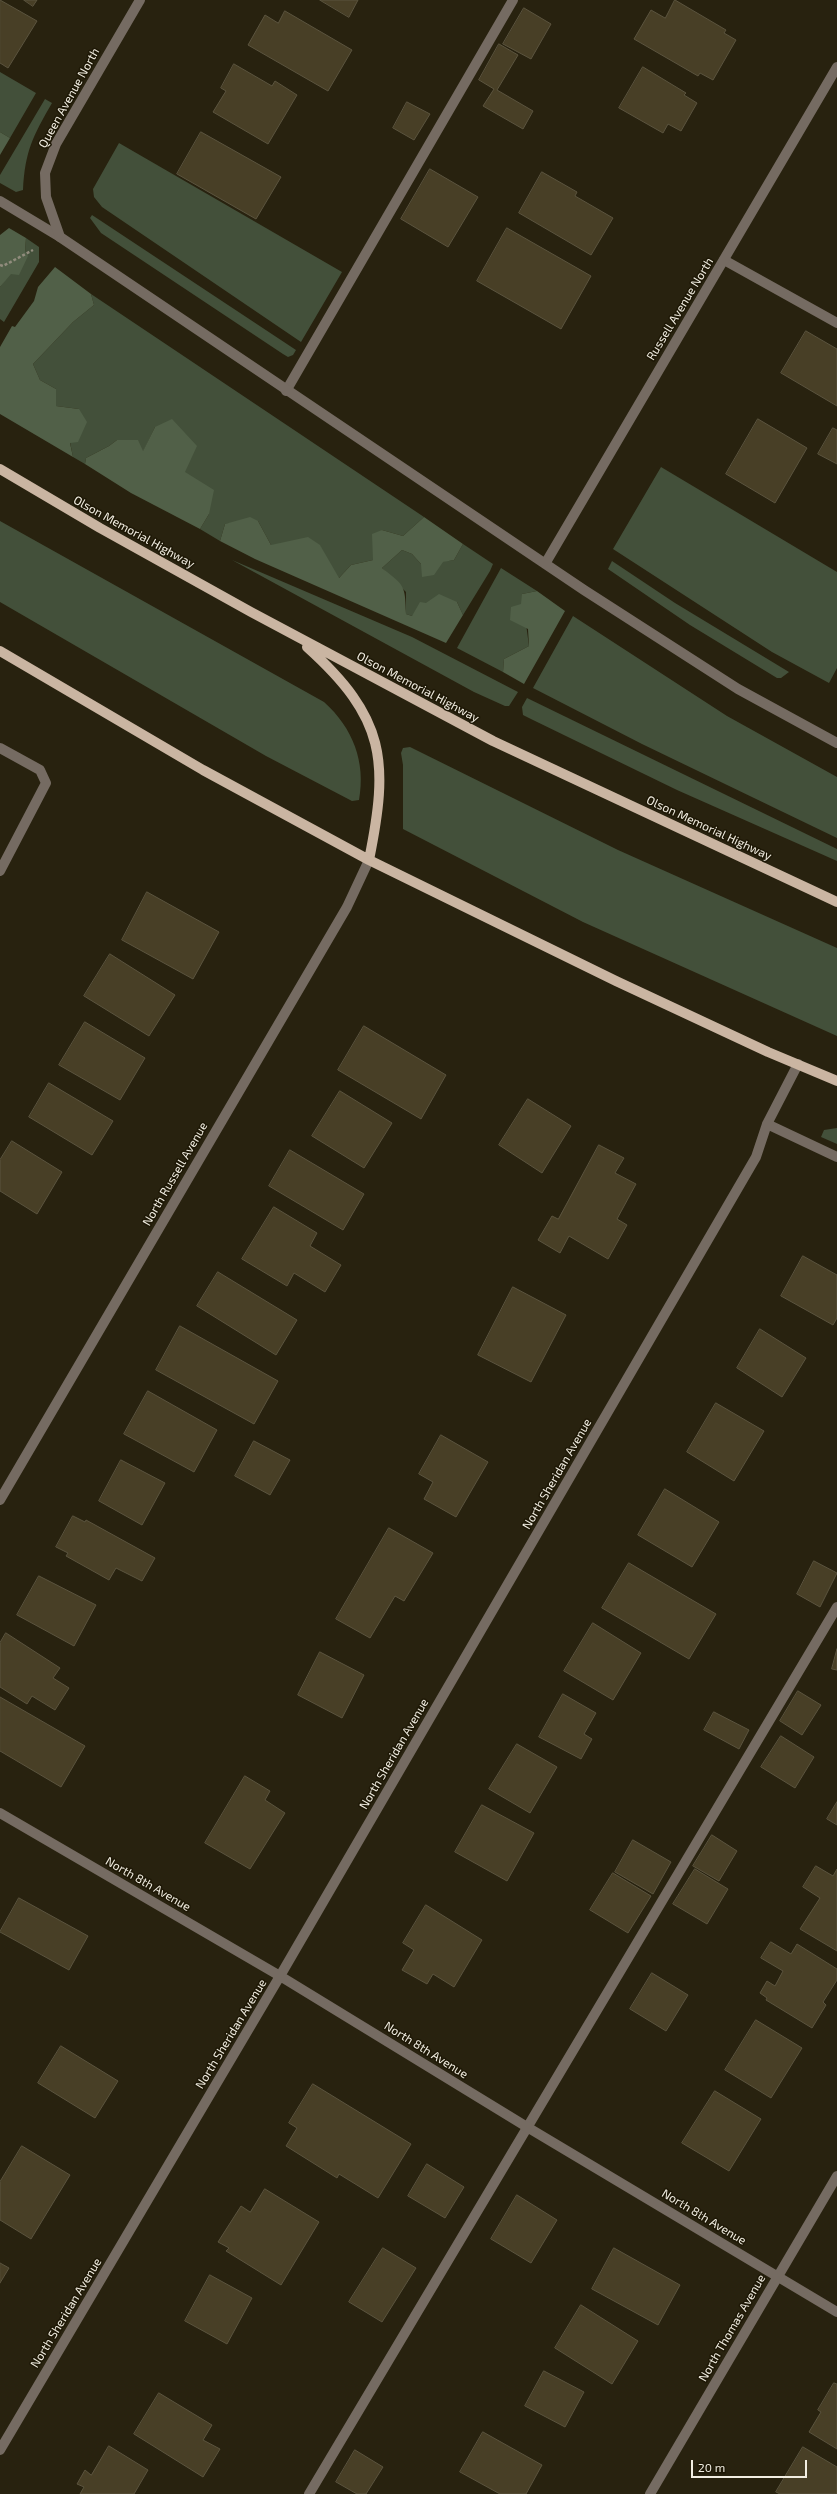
<!DOCTYPE html>
<html>
<head>
<meta charset="utf-8">
<style>
  body { margin:0 }
  #map { position:relative; width:837px; height:2494px; overflow:hidden; background:#28220f; font-family:"Exo 2",sans-serif }
  canvas { display:block }
  .scale { position:absolute; left:691px; top:2460px; width:116px; height:18px; box-sizing:border-box; border:2px solid #f2eee2; border-top:0; padding-left:5px; font-size:12px; line-height:14px; white-space:nowrap; color:#f2eee2; -webkit-text-stroke:3px #1e1806; paint-order:stroke }
</style>
</head>
<body>
<div id="map">
<canvas width="837" height="2494"></canvas>
<div class="scale">20 m</div>
</div>
<script>
const g = document.querySelector('canvas').getContext('2d');
g.lineJoin = 'round';
function fillPath(path, color) {
  g.fillStyle = color;
  g.fill(path, 'evenodd');
}
function strokePath(path, color, width, dash) {
  g.strokeStyle = color;
  g.lineWidth = width;
  g.lineCap = dash ? 'butt' : 'round';
  g.setLineDash(dash || []);
  g.stroke(path);
}
function write(font, color, halo, rows, align = 'center') {
  g.font = font + ' "Exo 2",sans-serif';
  g.lineWidth = 3;
  g.setLineDash([]);
  g.textBaseline = 'middle';
  g.strokeStyle = halo;
  g.fillStyle = color;
  for (const [text, x, y, turn = 0] of rows) {
    g.save();
    g.translate(x, y);
    g.rotate((+turn || 0) * Math.PI / 180);
    g.textAlign = isNaN(turn) ? turn : align;
    if (halo) g.strokeText(text, 0, 0);
    g.fillText(text, 0, 0);
    g.restore();
  }
}
fillPath(new Path2D(`
  M0,72L36,93L10,138L0,132Z
  M45,99L52,103C33,136 25,151 23,190L16,192L0,183V175Z
  M119,143L342,272L301,342L102,207L94,197L93,189Z
  M92,215L296,350L293,355L288,357L283,354L101,233L90,218Z
  M26,238L39,247V262L4,322L0,319V287L25,252Z
  M91,294L424,517L403,536L382,530L373,560L351,565L338,579L320,546L271,545L258,521L225,524L220,541L200,529L209,514L155,427L143,452L117,440L109,446L86,458L85,464L73,457L70,442L79,409L56,406V389L40,380L33,364L73,322L94,305Z
  M661,467L837,572V668L829,683L772,652L613,549Z
  M0,521L324,702C353,728 366,762 359,800L352,801L266,756L0,602Z
  M463,544L493,564L490,571L463,615L457,602L412,616L406,614V592L382,568L402,550L412,554L421,564L454,560Z
  M232,560L412,637L518,692L509,706H505L474,692Z
  M612,561L675,603L789,672L781,678H777L690,625L608,569Z
  M501,568L537,591L522,594L529,646L504,659L503,672L457,648Z
  M573,616L727,716L837,777V838L642,744L533,688Z
  M527,698L837,849V861L677,790L533,720L523,715L522,707Z
  M410,747L618,850L837,948V1036L583,922L403,829V765L401,753L403,748Z
  M837,1128V1144L821,1137L824,1130Z`), '#43503a');
fillPath(new Path2D(`
  M0,132L10,138L0,155Z
  M9,228L26,238L25,252L28,256L19,275L11,274L0,287V235Z
  M55,267L91,294L94,305L73,322L33,364L40,380L56,389V406L79,409L87,422L78,442L70,443L73,457L0,414V347L12,326L15,327L34,301L38,287Z
  M172,419L197,446L185,472L214,490L209,514L200,529L131,493L85,464L86,458L109,446L117,440H138L143,451L155,427Z
  M250,517L258,521L271,545L308,537L320,545L339,578L351,565L373,560L372,534L382,530L403,536L424,517L463,544L454,560L443,562L434,575L422,577L421,564L412,554L402,550L382,568C405,586 405,585 406,614L412,616L420,602L426,603L439,594L457,602L463,615L446,643L255,559L220,541L225,524Z
  M537,591L565,611L524,684L503,672L504,659L529,646L528,629L510,620L511,607L521,604L522,594Z`), '#516048');
const building = new Path2D(`
  M0,0L37,21L8,68L0,63Z
  M24,0H37L33,6Z
  M320,0H358L349,17Z
  M675,0L726,30L724,33L736,40L713,80L700,73L698,76L634,39L651,10L665,18Z
  M524,8L551,24L531,59L503,44Z
  M285,11L352,50L328,91L248,45L265,15L278,23Z
  M499,44L518,55L497,90L533,111L523,129L483,106L494,89L479,80Z
  M234,64L272,86L275,81L297,95L268,144L213,112L226,91L221,88Z
  M643,67L686,93L684,95L697,103L681,131L668,124L663,133L619,108Z
  M407,102L430,114L414,140L393,128Z
  M201,132L281,177L256,219L177,174Z
  M430,169L478,197L448,247L401,219Z
  M542,172L577,192L575,196L613,218L591,255L519,213Z
  M507,228L591,276L561,329L477,281Z
  M806,331L837,349V406L781,373Z
  M758,419L807,448L775,503L726,474Z
  M833,428L837,430V464L818,454Z
  M147,892L219,932L193,979L122,940Z
  M110,954L175,995L149,1036L84,996Z
  M85,1022L145,1058L120,1100L59,1065Z
  M364,1026L446,1075L421,1119L338,1070Z
  M49,1083L113,1121L92,1155L29,1117Z
  M340,1091L392,1123L364,1168L312,1136Z
  M528,1099L571,1126L542,1173L499,1145Z
  M12,1141L62,1172L37,1214L0,1191V1160Z
  M599,1145L624,1158L615,1173L636,1184L617,1219L627,1225L608,1259L569,1236L560,1253L538,1240L552,1216L558,1219Z
  M290,1150L364,1194L343,1230L269,1186Z
  M274,1207L317,1233L310,1246L341,1265L325,1292L294,1273L287,1286L242,1259Z
  M803,1256L837,1275V1318L833,1325L781,1296Z
  M218,1272L297,1320L276,1355L197,1306Z
  M513,1287L566,1315L531,1382L478,1355Z
  M180,1326L278,1381L254,1424L156,1370Z
  M760,1329L806,1358L782,1397L737,1368Z
  M148,1391L217,1430L194,1472L124,1434Z
  M716,1403L764,1431L734,1481L687,1452Z
  M441,1435L488,1462L456,1517L424,1499L433,1482L419,1474Z
  M254,1441L290,1460L270,1495L235,1476Z
  M121,1460L165,1483L142,1525L99,1501Z
  M665,1489L719,1522L692,1567L638,1535Z
  M73,1516L85,1522L86,1520L155,1558L142,1581L116,1568L109,1580L66,1556L68,1553L56,1547Z
  M389,1528L433,1553L404,1601L395,1596L370,1638L336,1619Z
  M814,1561L837,1573L820,1607L797,1594Z
  M629,1563L716,1614L689,1659L602,1608Z
  M39,1576L96,1605L74,1646L17,1615Z
  M593,1623L641,1653L613,1700L564,1671Z
  M6,1633L60,1668L53,1678L69,1688L55,1710L32,1696L27,1704L0,1687V1643Z
  M837,1649V1670L832,1669Z
  M320,1652L364,1675L342,1718L298,1695Z
  M798,1691L821,1705L802,1735L780,1721Z
  M563,1694L596,1713L584,1734L592,1739L581,1759L539,1737Z
  M0,1697L85,1746L61,1787L0,1751Z
  M714,1712L749,1730L739,1749L704,1730Z
  M781,1736L814,1757L795,1788L761,1767Z
  M517,1744L557,1767L530,1813L489,1789Z
  M245,1776L270,1791L265,1800L285,1813L250,1869L205,1843Z
  M837,1802V1825L827,1819Z
  M482,1805L534,1833L507,1881L455,1852Z
  M712,1835L737,1851L719,1881L693,1866Z
  M633,1840L671,1862L653,1894L615,1872Z
  M816,1866L833,1876L837,1869V1951L800,1929L820,1898L803,1887Z
  M695,1869L728,1889L707,1924L673,1904Z
  M613,1873L651,1896L628,1933L590,1910Z
  M19,1898L88,1936L69,1970L0,1932Z
  M426,1905L482,1940L454,1987L433,1974L427,1984L402,1970L414,1950L403,1943Z
  M771,1942L791,1954L797,1944L837,1969V1980L823,2002L826,2005L812,2028L766,2000L767,1998L760,1993L767,1981L775,1986L783,1971L761,1958Z
  M652,1973L688,1995L666,2031L630,2009Z
  M756,2020L802,2048L771,2098L725,2070Z
  M61,2046L118,2081L95,2118L38,2083Z
  M313,2084L411,2144L378,2198L339,2174L337,2178L286,2146L297,2128L289,2123Z
  M715,2091L761,2119L729,2171L682,2143Z
  M22,2146L70,2175L31,2239L0,2220V2182Z
  M427,2164L464,2187L445,2218L408,2196Z
  M265,2189L319,2222L281,2285L226,2251L229,2248L218,2242L241,2206L250,2212Z
  M517,2195L557,2220L531,2263L491,2239Z
  M383,2248L416,2268L382,2322L349,2302Z
  M614,2248L680,2285L658,2325L592,2289Z
  M0,2263L9,2268L0,2283Z
  M210,2275L252,2298L227,2344L185,2321Z
  M581,2305L638,2341L612,2384L555,2348Z
  M544,2371L584,2392L565,2427L525,2406Z
  M834,2383L837,2384V2449L809,2432L821,2412L818,2410Z
  M159,2393L212,2425L203,2440L220,2449L203,2477L134,2434Z
  M483,2432L542,2465L526,2494H500L460,2472Z
  M109,2446L148,2470L134,2494H80L84,2487L77,2484L85,2470L91,2475Z
  M803,2447L837,2467V2494H780L776,2492Z
  M355,2450L383,2467L366,2494H357L336,2482Z`);
fillPath(building, '#483f26');
strokePath(building, '#5b543f', 1);
strokePath(new Path2D(`
  M0,265L3,266L33,250`), '#918c7d', 2.5, [3, 2]);
strokePath(new Path2D(`
  M0,201L60,237
  M724,260L837,323
  M286,391L513,0
  M0,748L40,770L46,783L0,871
  M309,2494L837,1607`), '#756b62', 10);
strokePath(new Path2D(`
  M140,0L56,144L45,173L46,197L60,237L584,590L738,689L837,743
  M545,564L837,67
  M767,1124L837,1157
  M0,1500L347,907L369,860
  M0,1813L280,1976L527,2127L837,2312
  M0,2450L280,1976L756,1157L767,1124L798,1064
  M650,2494L837,2176`), '#756b62', 10);
strokePath(new Path2D(`
  M0,469L100,528L251,612L493,741L837,902
  M307,647C386,718 389,761 369,860
  M0,651L203,770L369,860L616,981L768,1052L837,1081`), '#cab5a2', 10);
write('12px', '#f2eee2', '#1e1806', [
  ["Queen Avenue North",69,98,-61],
  ["Russell Avenue North",680,309,-59],
  ["Olson Memorial Highway",134,532,29],
  ["Olson Memorial Highway",418,687,28],
  ["Olson Memorial Highway",709,828,25],
  ["North Russell Avenue",175,1174,-60],
  ["North Sheridan Avenue",557,1474,-60],
  ["North Sheridan Avenue",394,1754,-60],
  ["North 8th Avenue",148,1884,30],
  ["North Sheridan Avenue",231,2034,-59],
  ["North 8th Avenue",426,2050,32],
  ["North 8th Avenue",704,2217,31],
  ["North Sheridan Avenue",66,2313,-59],
  ["North Thomas Avenue",732,2328,-60]
]);
</script>
</body>
</html>
